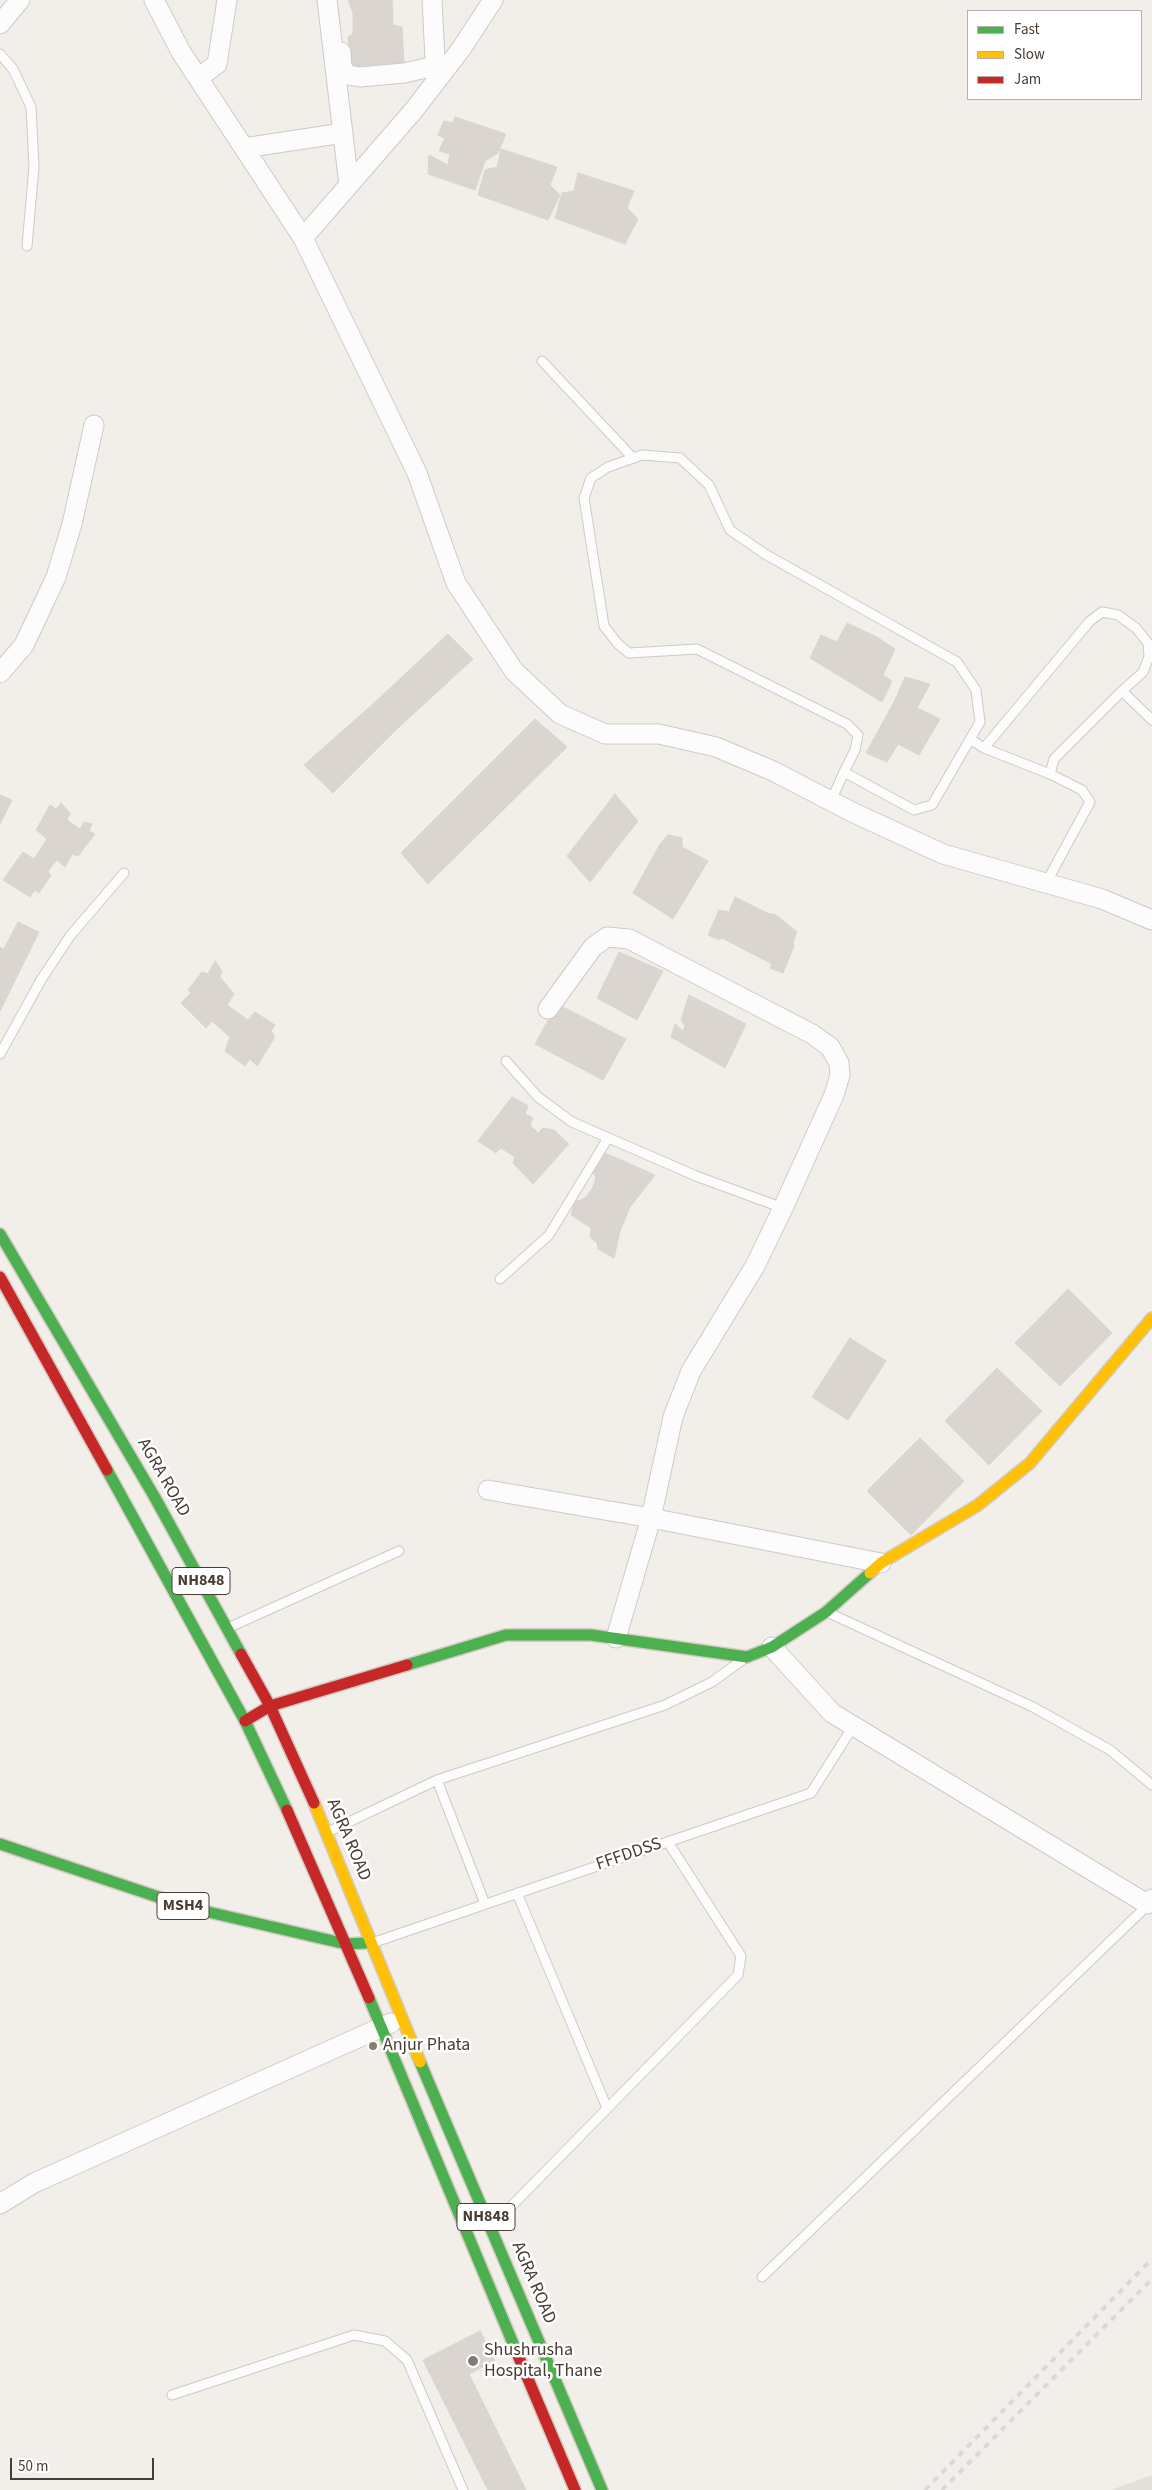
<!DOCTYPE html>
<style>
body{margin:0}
#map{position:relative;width:1152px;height:2490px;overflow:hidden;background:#f2eeea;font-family:"Source Sans 3",sans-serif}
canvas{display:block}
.legend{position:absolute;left:967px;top:10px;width:175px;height:90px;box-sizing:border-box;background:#fff;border:1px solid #b6b1ae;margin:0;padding:6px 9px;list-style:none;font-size:15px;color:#483d34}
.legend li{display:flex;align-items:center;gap:10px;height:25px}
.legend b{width:25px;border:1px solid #b6b1ae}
.scale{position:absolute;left:10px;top:2458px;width:144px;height:22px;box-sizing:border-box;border:2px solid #483d34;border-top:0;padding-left:6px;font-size:15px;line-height:18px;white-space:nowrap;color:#483d34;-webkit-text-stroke:4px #fff;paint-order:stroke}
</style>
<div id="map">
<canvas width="1152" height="2490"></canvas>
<ul class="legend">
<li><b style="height:6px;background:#4caf50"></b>Fast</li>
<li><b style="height:6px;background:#ffc107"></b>Slow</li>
<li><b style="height:6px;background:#c62828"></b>Jam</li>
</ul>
<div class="scale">50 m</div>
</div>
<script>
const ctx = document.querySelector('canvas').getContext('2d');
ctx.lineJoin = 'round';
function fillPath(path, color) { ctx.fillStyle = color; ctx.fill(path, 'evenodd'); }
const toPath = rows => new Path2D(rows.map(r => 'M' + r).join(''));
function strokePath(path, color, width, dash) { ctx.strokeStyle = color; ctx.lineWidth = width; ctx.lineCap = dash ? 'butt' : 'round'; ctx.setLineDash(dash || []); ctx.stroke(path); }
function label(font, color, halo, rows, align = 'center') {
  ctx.font = font + ' "Source Sans 3",sans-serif'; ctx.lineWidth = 5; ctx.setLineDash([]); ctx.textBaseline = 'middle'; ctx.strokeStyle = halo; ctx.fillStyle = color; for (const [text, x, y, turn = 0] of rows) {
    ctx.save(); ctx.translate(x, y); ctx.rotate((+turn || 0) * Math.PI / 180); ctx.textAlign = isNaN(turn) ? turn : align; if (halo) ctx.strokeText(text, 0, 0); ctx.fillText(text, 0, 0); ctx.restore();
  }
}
fillPath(toPath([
 [1152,2475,1152,2490,1111,2490]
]), '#e5dfdb');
const building = toPath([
 [348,0,392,0,393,25,402,27,404,62,351,67,348,37,353,34,353,13,348,0],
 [455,117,506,134,498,153,485,161,475,190,428,174,429,155,448,165,450,154,439,151,445,138,438,135,444,121,453,123,455,117],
 [501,149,557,167,550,185,560,195,548,220,478,195,485,170,497,167,501,149],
 [578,173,634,191,627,208,638,219,625,244,555,218,562,193,574,191,578,173],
 [847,623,877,637,895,649,883,675,892,681,882,702,810,658,821,635,837,642,847,623],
 [448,634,473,659,398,728,374,703,448,634],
 [905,677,930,684,917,708,940,719,919,755,898,744,887,762,866,753,894,702,905,677],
 [374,703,398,728,333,793,304,765,374,703],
 [535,719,567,747,428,884,401,853,535,719],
 [615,794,638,821,590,882,567,856,615,794],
 [0,795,12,800,0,824,0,795],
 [61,803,70,813,67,820,80,829,84,822,92,824,89,831,95,834,78,856,72,854,65,867,57,860,50,868,48,872,51,875,39,893,35,890,30,897,3,880,23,852,34,859,47,839,36,830,50,805,56,809,61,803],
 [668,835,682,838,682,847,708,861,673,919,633,893,660,844,668,835],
 [735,897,767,913,776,915,797,932,793,942,794,946,783,973,770,968,772,964,722,938,720,940,708,935,719,910,729,912,735,897],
 [18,922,39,932,0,1011,0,947,4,949,18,922],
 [619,952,663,971,637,1020,597,998,619,952],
 [215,961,222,971,220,977,234,994,227,1005,248,1020,255,1012,275,1025,271,1031,275,1037,257,1066,250,1059,245,1066,225,1051,230,1037,212,1021,206,1028,181,1003,191,993,188,990,202,972,208,974,215,961],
 [689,995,746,1024,725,1068,671,1037,675,1024,683,1031,685,1026,681,1020,689,995],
 [557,1004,626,1039,603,1080,535,1044,557,1004],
 [512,1097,528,1106,525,1114,533,1118,530,1125,538,1133,543,1128,554,1130,569,1144,533,1184,513,1163,515,1157,501,1148,496,1153,478,1141,512,1097],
 [605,1153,655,1175,630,1207,620,1231,614,1258,598,1249,597,1243,590,1237,591,1228,571,1215,575,1200,579,1201,586,1197,592,1189,596,1178,593,1172,605,1153],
 [1068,1289,1112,1333,1060,1386,1015,1343,1068,1289],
 [850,1338,886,1361,848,1420,812,1397,850,1338],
 [997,1368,1042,1411,989,1465,945,1421,997,1368],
 [920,1438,964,1481,911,1535,867,1491,920,1438],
 [480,2331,495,2361,469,2374,526,2490,488,2490,423,2360,480,2331]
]);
fillPath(building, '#dad5d0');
strokePath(building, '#dad4cf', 1);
const lane = toPath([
 [0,54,13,69,31,107,34,167,27,246],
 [542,361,633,458],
 [970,739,984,748,1090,621,1102,612,1118,615,1136,628,1148,643,1149,657,1143,672,1122,691],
 [984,748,1050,774],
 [831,801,844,772,855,750,858,735,847,724,697,649,629,653,618,644,604,626,584,498,591,478,608,467,642,455,680,458,709,485,730,530,765,554,957,662,976,690,980,722,932,805,914,810,844,772],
 [1046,883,1090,802,1082,790,1050,774,1054,759,1122,691,1152,720],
 [0,1054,41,980,70,936,124,873],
 [506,1061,538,1097,572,1122,696,1176,783,1208],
 [500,1279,549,1235,608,1138],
 [829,1613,1033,1707,1110,1750,1152,1785],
 [230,1627,399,1551],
 [437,1780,485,1904],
 [330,1831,437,1780,665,1705,712,1682,741,1661],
 [517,1893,607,2108],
 [375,1942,811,1793,854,1725],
 [494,2224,738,1975,741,1956,668,1842],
 [762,2277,1149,1904],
 [172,2395,354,2335,385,2341,407,2360,463,2490]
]);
const street = toPath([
 [154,0,181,52,303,238,417,473,456,583,514,671,560,714,605,734,659,734,716,747,773,771,852,812,943,854,1102,899,1152,920],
 [327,0,349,185],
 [432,0,436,78],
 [0,24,20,0],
 [341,52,342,68,348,75,360,77,404,73,435,66],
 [198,78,217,64,227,0],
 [244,148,343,133],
 [303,238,414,110,461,49,493,0],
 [0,673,24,645,56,577,72,524,94,425],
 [548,1009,593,947,607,937,629,939,812,1034,830,1047,839,1063,840,1075,834,1095,783,1208,755,1266,691,1371,673,1417,651,1518,616,1638],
 [488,1490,651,1518,881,1563],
 [772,1647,832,1713,1147,1904,1152,1899],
 [0,2204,34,2183,391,2023]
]);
const fast = toPath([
 [0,1234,154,1496,241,1654],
 [107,1470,245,1721,287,1810],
 [407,1665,506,1635,591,1635,747,1657,772,1647,826,1612,870,1573],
 [0,1844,191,1908,346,1944,366,1943],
 [369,1998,517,2353],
 [420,2062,602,2490]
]);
const slow = toPath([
 [870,1573,881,1563,978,1505,1030,1463,1152,1318],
 [314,1803,420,2062]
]);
const jam = toPath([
 [0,1277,107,1470],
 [241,1654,270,1706,314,1803],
 [245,1721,270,1706,407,1665],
 [287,1810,369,1998],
 [517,2353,575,2490]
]);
strokePath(lane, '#cecac5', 11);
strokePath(street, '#cecac5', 21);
strokePath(fast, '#d3cbc1', 14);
strokePath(slow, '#d3cbc1', 14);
strokePath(jam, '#d3cbc1', 14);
strokePath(lane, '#fdfcfc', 9);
strokePath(street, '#fdfcfc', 19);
strokePath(fast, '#4caf50', 11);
strokePath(slow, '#ffc107', 11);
strokePath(jam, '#c62828', 11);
strokePath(toPath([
 [925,2490,1152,2259],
 [942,2490,1152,2279]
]), '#d9d9d8', 4, [6, 6]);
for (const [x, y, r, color] of [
 [373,2046,5,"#847b74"],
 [473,2361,6,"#847b74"]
]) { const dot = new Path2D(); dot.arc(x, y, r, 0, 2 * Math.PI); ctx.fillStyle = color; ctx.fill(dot); strokePath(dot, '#fff', 2); }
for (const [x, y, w] of [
 [201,1581,58],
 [183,1906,52],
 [486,2217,58]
]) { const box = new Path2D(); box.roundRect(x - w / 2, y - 13.5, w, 27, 4); ctx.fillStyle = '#fff'; ctx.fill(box); strokePath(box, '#483d34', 1); }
label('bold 16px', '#483d34', null, [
 ["NH848",201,1581],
 ["MSH4",183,1906],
 ["NH848",486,2217]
]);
label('18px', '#483d34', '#fff', [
 ["AGRA ROAD",163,1478,60],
 ["AGRA ROAD",348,1840,67],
 ["FFFDDSS",629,1855,-19],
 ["AGRA ROAD",533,2283,67]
]);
label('18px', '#483d34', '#fff', [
 ["Anjur Phata",383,2046],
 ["Shushrusha",484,2351],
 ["Hospital, Thane",484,2372]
], 'left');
</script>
